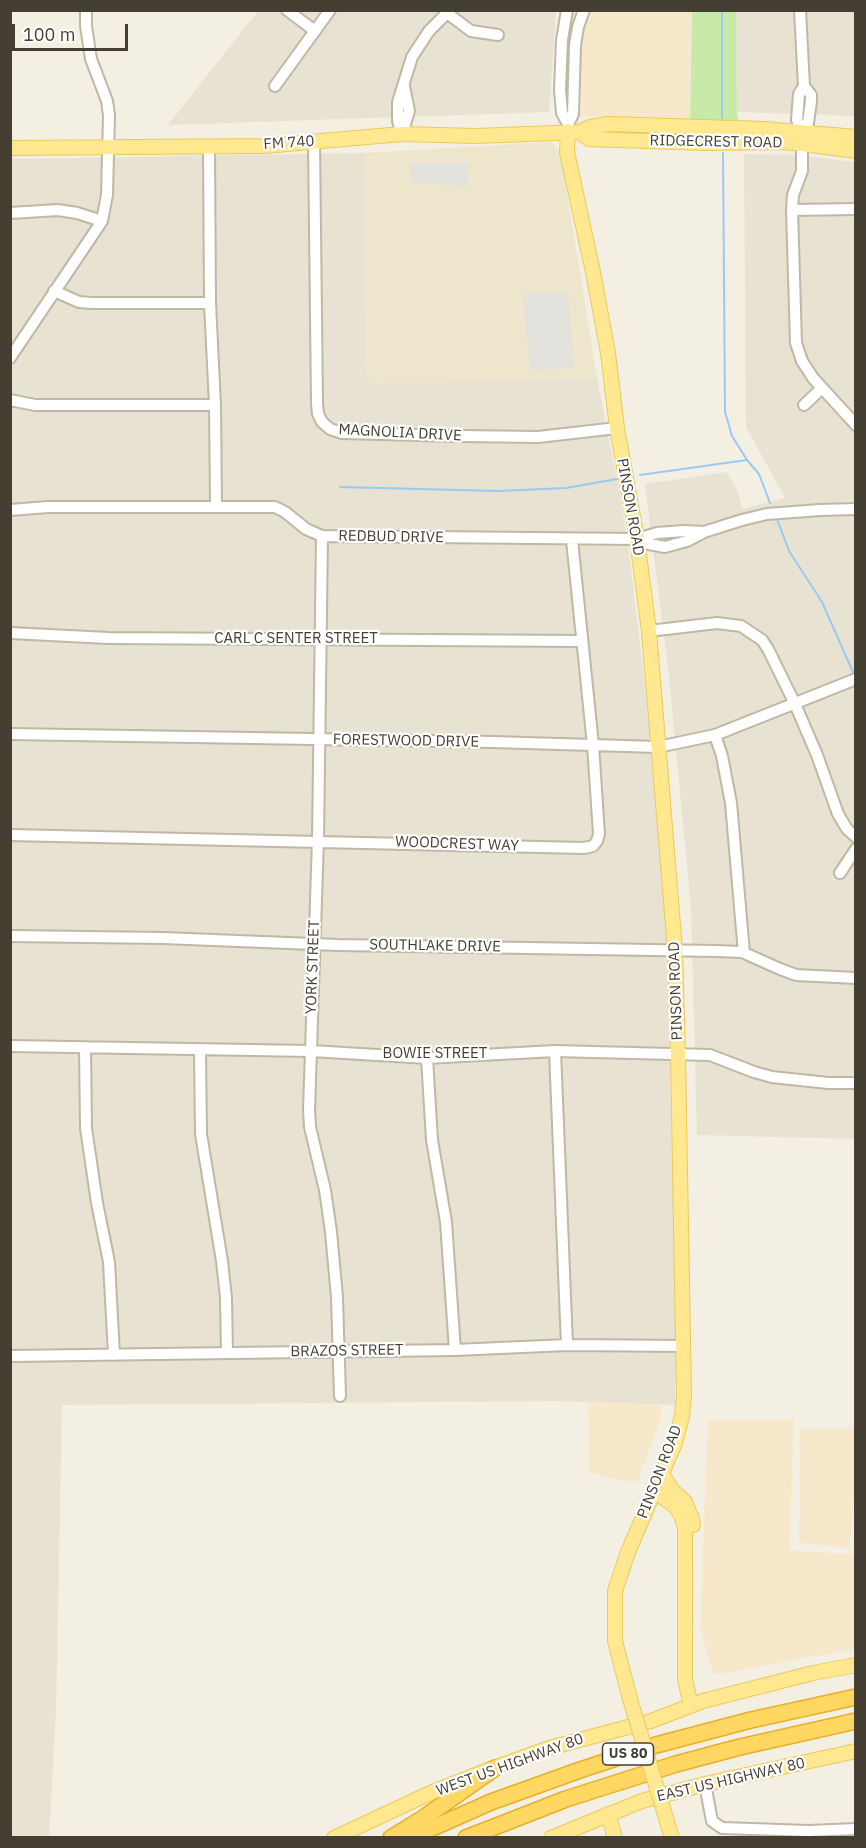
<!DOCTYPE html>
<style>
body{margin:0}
#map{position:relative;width:866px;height:1848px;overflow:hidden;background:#f3efe3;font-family:"IBM Plex Sans",sans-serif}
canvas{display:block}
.frame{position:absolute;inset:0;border:12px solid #453f33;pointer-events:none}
.scale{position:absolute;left:12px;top:24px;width:116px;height:27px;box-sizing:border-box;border:3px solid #453f33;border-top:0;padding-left:8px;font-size:18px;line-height:21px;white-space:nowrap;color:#453f33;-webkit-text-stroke:4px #fff;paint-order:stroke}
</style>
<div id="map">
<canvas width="866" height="1848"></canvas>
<div class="frame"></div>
<div class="scale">100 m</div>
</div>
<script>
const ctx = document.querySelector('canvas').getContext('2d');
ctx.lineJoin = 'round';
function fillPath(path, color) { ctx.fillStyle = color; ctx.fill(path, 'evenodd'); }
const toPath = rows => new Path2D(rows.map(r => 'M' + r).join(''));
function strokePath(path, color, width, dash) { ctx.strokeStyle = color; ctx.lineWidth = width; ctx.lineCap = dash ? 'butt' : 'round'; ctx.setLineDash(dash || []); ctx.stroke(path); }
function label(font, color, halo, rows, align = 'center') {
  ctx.font = font + ' "IBM Plex Sans",sans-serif'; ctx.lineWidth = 4.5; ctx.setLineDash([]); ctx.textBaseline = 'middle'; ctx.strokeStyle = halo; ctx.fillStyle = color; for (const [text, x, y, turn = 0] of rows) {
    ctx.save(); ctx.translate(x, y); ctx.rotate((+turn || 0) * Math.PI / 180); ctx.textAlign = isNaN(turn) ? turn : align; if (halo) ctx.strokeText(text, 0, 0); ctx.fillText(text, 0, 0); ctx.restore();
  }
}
fillPath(toPath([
 [258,11,556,11,549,112,168,125],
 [736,11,855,11,855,116,737,112],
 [364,153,367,383,597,378,621,501,630,560,646,694,666,927,671,1037,670,1082,676,1322,675,1405,556,1401,62,1405,56,1709,49,1838,10,1837,10,159],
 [744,154,795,155,855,162,855,1139,697,1135,691,908,669,676,645,484,727,472,738,493,742,509,785,498,746,427]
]), '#e7e2d1');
fillPath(toPath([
 [573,11,692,11,690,122,566,115,567,41],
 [588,1402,659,1405,662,1416,637,1483,589,1473],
 [708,1419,794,1419,789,1550,855,1555,855,1553,855,1649,713,1675,700,1626],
 [855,1428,855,1488,849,1548,799,1543,800,1429]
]), '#f7e8cc');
fillPath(toPath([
 [551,142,554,144,561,156,597,378,367,383,364,153]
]), '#ede6cc');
fillPath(toPath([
 [692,11,736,11,737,112,739,122,690,122]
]), '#c8eaa9');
fillPath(toPath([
 [410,163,470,163,467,186,411,183],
 [568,293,574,368,530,370,523,294]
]), '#e3e1dc');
strokePath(toPath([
 [722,10,722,118],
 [723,153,725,412,732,436,747,460,759,474,770,503],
 [640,475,747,460],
 [340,487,499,491,566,488,617,479],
 [777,519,789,551,822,602,853,672]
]), '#9ac9f4', 2);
const minor = toPath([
 [287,10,315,31],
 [567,10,562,40,560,90,562,113,568,124],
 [800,10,804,86,811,95,811,101,808,123,802,131],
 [447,13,471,31,498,35],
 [275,86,330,10],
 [804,86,799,94,797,120,802,131,802,171,793,195,792,210,796,343,802,361,813,378,856,425],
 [568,131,568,124,573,114,575,45,578,27,584,10],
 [402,134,398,121,398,102,412,57,429,31,450,10],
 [402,134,409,111,404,86],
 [314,141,317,403,318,414,322,422,330,429,342,433,460,436,538,437,617,428],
 [209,147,210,303,215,405,216,506],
 [792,210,856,209],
 [10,213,58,210,77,213,102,221],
 [54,291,79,302,92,303,210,303],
 [10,358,102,221,107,195,109,115,107,101,91,59,86,26,86,10],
 [10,400,35,405,215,405],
 [804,405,822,388],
 [10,510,48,507,275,507,285,512,306,529,322,536,637,539,657,533,684,531,704,532],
 [322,536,318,840,309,1110,310,1127,325,1190,331,1232,337,1297,340,1396],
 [637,539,649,544,665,547,687,541,704,532,742,520,767,514,820,510,856,509],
 [649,631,717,623,741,626,762,640,768,649,795,704,817,755,838,814,847,829,856,837],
 [10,633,108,638,581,641],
 [10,734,493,742,658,747,715,735,856,679],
 [715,735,722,756,731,803,744,953],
 [10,835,584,848,593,846,597,841,599,834,593,745,572,540],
 [840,873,856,849],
 [10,936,163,938,338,945,716,951,742,952,780,969,796,975,856,978],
 [10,1046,311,1051,427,1058,555,1051,710,1055,754,1072,772,1077,828,1083,856,1083],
 [85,1047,86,1128,97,1203,109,1262,114,1355],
 [200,1050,201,1134,222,1261,226,1298,227,1353],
 [555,1051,567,1345],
 [427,1058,432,1140,446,1222,455,1350],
 [10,1356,455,1350,567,1345,684,1346],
 [705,1784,712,1821,722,1828,809,1831,856,1829]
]);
const major = toPath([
 [568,131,567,152,593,272,608,353,617,428,637,539,649,631,675,950,678,1055,684,1396,682,1416,675,1443,628,1552,615,1591,615,1641,630,1699],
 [579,132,589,139,704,143,786,142,856,151],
 [10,148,264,146,402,134,476,136,579,132,590,127,609,124,765,129,856,137],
 [662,1474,673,1491,685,1502,692,1519,693,1525],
 [655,1492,675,1506,681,1515,685,1527,685,1679,691,1706],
 [608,1814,615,1838],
 [334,1838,428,1794,488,1770,549,1748,651,1721,703,1701,813,1673,856,1665],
 [551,1838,642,1801,705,1784,856,1751]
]);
const highway = toPath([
 [391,1838,422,1819,495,1768],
 [410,1838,491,1802,580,1770,656,1745,751,1720,856,1697],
 [466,1838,566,1799,676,1764,740,1747,856,1721]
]);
strokePath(minor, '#bfb8a5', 14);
strokePath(major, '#ebca59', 16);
strokePath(highway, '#e7b029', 18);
strokePath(minor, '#fff', 10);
strokePath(major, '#ffe890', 14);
strokePath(highway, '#ffd762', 15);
const majorBridge = toPath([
 [630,1699,672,1838]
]);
strokePath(majorBridge, '#ebca59', 16, []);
strokePath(majorBridge, '#ffe890', 14);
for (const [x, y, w] of [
 [628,1754,51]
]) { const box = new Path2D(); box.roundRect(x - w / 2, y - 11, w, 22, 4.5); ctx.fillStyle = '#fff'; ctx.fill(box); strokePath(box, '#453f33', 1.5); }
label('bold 14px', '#453f33', null, [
 ["US 80",628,1754]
]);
label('15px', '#453f33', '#fff', [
 ["RIDGECREST ROAD",716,142,1],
 ["FM 740",289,143,-4],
 ["MAGNOLIA DRIVE",400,433,3],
 ["PINSON ROAD",630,507,80],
 ["REDBUD DRIVE",391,537,1],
 ["CARL C SENTER STREET",296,639],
 ["FORESTWOOD DRIVE",406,741,1],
 ["WOODCREST WAY",457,844,2],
 ["SOUTHLAKE DRIVE",435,946,1],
 ["YORK STREET",313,967,-88],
 ["PINSON ROAD",676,991,-92],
 ["BOWIE STREET",435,1054],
 ["BRAZOS STREET",347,1351,-1],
 ["PINSON ROAD",660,1472,-69],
 ["WEST US HIGHWAY 80",510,1765,-20],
 ["EAST US HIGHWAY 80",731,1780,-13]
]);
</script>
